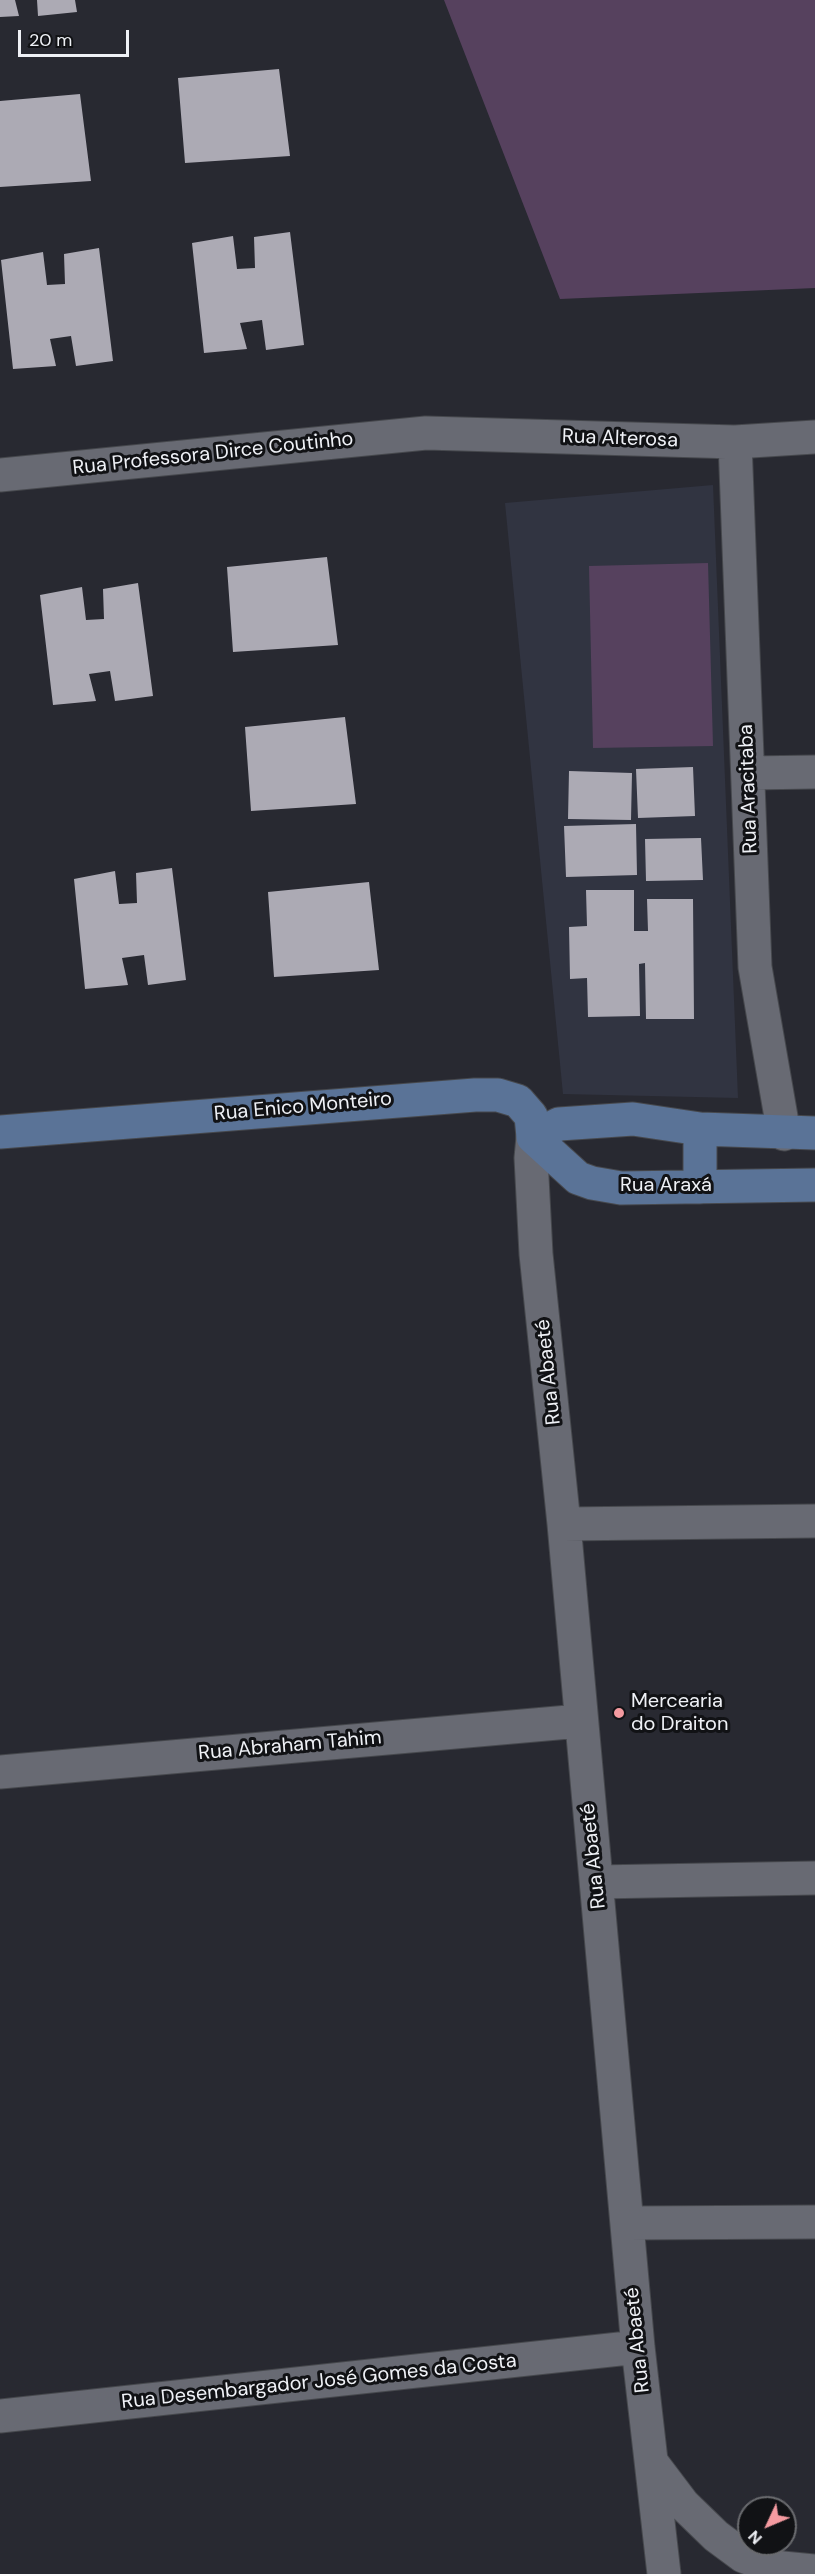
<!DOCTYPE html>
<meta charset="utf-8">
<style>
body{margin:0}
#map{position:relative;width:815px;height:2574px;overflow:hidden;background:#282931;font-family:"DM Sans",sans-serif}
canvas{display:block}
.north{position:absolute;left:737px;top:2496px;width:60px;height:60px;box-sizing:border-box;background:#111215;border:2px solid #6a6b6f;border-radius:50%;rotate:226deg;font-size:16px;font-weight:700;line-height:24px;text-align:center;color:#eff1f6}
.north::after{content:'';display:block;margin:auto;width:21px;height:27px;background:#f49aa0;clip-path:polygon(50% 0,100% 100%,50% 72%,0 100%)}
.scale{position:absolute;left:18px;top:30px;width:111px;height:27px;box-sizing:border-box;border:3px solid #eff1f6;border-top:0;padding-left:8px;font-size:18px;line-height:21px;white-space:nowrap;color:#eff1f6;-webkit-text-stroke:4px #111215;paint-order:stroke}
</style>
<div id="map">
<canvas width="815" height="2574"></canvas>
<div class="north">N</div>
<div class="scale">20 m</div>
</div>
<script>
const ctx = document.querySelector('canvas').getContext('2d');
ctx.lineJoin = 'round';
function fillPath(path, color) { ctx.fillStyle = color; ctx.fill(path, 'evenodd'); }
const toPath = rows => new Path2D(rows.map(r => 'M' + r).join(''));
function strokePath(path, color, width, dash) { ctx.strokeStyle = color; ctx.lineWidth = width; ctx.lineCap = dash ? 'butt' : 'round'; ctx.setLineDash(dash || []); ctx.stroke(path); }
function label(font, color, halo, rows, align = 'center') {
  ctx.font = font + ' "DM Sans",sans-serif'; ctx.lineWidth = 6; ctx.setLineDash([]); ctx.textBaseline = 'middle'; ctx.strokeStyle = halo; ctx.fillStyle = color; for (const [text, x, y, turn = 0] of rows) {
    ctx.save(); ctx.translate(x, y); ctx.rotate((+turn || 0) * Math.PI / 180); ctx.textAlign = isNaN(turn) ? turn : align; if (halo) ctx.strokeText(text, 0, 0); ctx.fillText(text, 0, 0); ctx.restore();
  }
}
fillPath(toPath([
 [713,485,738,1098,563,1094,505,503]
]), '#313441');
fillPath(toPath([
 [444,0,815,0,815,288,560,299],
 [708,563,713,746,593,748,589,566]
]), '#56415e');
fillPath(toPath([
 [0,0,15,0,19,16,0,17],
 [37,0,75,0,77,12,38,16],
 [279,69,290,156,185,163,178,78],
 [80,94,91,181,0,187,0,101],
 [290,232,304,345,266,350,262,320,240,323,247,349,204,353,192,243,233,236,237,269,255,268,254,237],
 [99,248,113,361,76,366,71,336,50,339,56,366,13,369,1,260,43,252,47,285,65,284,64,254],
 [327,557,338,645,233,652,227,567],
 [138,583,153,696,115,701,110,671,89,674,96,701,53,705,40,595,82,587,86,620,104,619,103,589],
 [345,717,356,804,251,811,245,727],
 [693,767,695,816,638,818,636,769],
 [569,771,632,773,631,820,568,819],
 [636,824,637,875,566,877,564,826],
 [701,838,703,880,646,881,645,839],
 [172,868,186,980,148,985,144,955,122,958,128,985,85,989,74,879,115,871,119,904,137,903,136,873],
 [369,882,379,970,274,977,268,892],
 [586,890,634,890,634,931,648,931,647,899,693,899,694,1019,646,1019,645,963,639,964,640,1016,588,1017,587,978,570,979,569,927,587,926]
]), '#acaab4');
const minor = toPath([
 [735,442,755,967,784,1134],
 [0,475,426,433,735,442,815,437],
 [749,773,815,772],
 [533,1137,531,1158,536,1254,564,1524,638,2347,664,2574],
 [564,1524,815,1521],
 [0,1772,580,1721],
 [597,1882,815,1878],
 [627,2223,815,2222],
 [0,2416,638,2347],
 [652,2463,683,2504,716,2536,743,2556,772,2567,815,2571]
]);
const secondary = toPath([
 [0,1132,475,1095,498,1095,518,1101,531,1116,533,1137],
 [533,1137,578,1178,592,1183,621,1188,815,1185],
 [533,1137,559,1124,633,1119,700,1129,815,1133],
 [700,1187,700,1129]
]);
strokePath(minor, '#46484d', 35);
strokePath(secondary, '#46484d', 35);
strokePath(minor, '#686a73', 33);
strokePath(secondary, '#5a7397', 33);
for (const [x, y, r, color] of [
 [619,1713,6,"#f49aa0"]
]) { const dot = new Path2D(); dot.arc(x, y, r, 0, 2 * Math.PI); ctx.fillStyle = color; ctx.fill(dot); strokePath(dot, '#111215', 2); }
label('20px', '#eff1f6', '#111215', [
 ["Rua Alterosa",620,439,2],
 ["Rua Professora Dirce Coutinho",213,454,-6],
 ["Rua Aracitaba",749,789,-92],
 ["Rua Enico Monteiro",303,1107,-5],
 ["Rua Araxá",666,1186],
 ["Rua Abaeté",549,1372,-96],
 ["Rua Abraham Tahim",290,1746,-5],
 ["Rua Abaeté",594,1856,-96],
 ["Rua Abaeté",638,2340,-96],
 ["Rua Desembargador José Gomes da Costa",319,2382,-6]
]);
label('20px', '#eff1f6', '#111215', [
 ["Mercearia",631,1702],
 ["do Draiton",631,1725]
], 'left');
</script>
